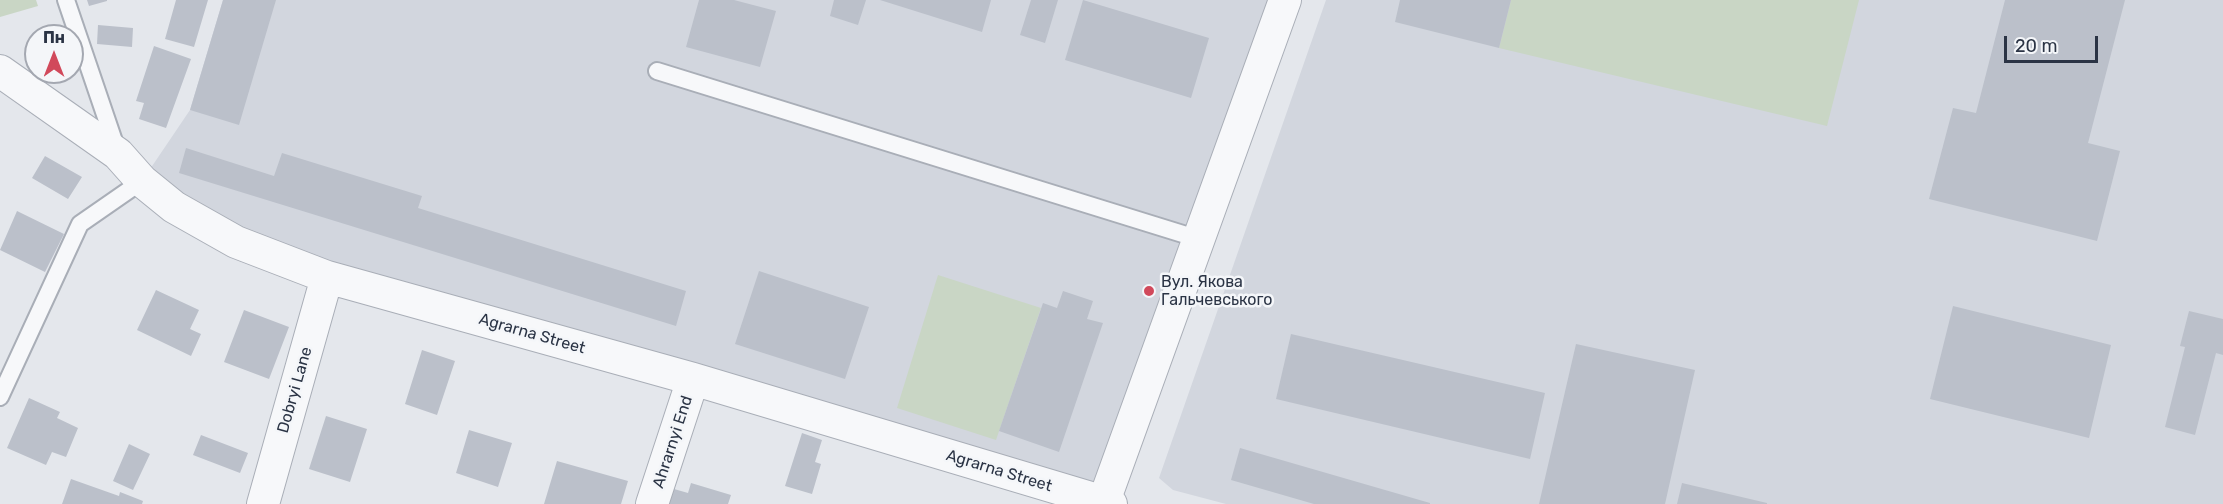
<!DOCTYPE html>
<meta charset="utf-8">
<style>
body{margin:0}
#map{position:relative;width:2223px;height:504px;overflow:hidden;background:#e4e7ec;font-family:Rubik,sans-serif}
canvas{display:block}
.north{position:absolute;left:24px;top:24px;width:60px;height:60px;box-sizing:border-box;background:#f4f6f9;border:2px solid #a4a8b1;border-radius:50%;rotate:0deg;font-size:16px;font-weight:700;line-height:24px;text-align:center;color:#2b3445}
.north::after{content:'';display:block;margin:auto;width:21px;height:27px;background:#d1495b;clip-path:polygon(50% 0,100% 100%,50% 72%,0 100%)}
.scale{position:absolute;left:2004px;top:36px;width:94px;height:27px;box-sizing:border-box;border:3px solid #2b3445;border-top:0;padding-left:8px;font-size:18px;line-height:21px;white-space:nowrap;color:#2b3445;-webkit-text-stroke:4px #f4f6f9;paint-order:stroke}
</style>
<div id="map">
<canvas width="2223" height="504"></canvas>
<div class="north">Пн</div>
<div class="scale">20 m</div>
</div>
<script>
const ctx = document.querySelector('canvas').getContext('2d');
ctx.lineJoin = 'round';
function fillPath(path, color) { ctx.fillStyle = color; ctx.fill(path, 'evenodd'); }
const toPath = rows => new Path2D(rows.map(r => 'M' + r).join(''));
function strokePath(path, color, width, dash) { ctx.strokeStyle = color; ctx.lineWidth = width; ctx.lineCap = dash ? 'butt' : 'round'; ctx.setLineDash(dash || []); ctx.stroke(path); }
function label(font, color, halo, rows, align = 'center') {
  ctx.font = font + ' Rubik,sans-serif'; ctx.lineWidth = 5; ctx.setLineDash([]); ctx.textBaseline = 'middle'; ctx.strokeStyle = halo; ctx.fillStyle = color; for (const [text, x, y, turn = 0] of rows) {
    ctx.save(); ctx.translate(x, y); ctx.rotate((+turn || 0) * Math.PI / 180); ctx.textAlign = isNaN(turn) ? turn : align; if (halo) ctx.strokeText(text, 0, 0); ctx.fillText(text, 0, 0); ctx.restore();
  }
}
fillPath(toPath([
 [223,0,1285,0,1103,502,327,277,142,181,190,110],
 [1326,0,2223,0,2223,504,1226,504,1173,490,1159,478]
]), '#d2d6de');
fillPath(toPath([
 [0,0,36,0,38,6,0,17],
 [1511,0,1859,0,1827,126,1499,48],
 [938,275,1041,308,996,440,897,408]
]), '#c9d6c5');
fillPath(toPath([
 [87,0,107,0,107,1,89,6],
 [176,0,208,0,194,47,165,39],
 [223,0,276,0,239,125,190,110],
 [699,0,734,0,776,11,760,67,686,47],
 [834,0,866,0,858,25,830,16],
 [880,0,991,0,982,32],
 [1031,0,1058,0,1045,43,1020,35],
 [1083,0,1209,38,1191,98,1065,60],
 [1400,0,1511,0,1499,48,1395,22],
 [2005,0,2125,0,2088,143,2120,151,2097,241,1929,199,1953,108,1976,113],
 [98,25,133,28,132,47,97,44],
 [154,46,191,59,166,128,139,119,144,103,136,101],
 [186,148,274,176,282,153,422,196,418,208,686,291,676,326,179,173],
 [45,156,82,177,68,199,32,178],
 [17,211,64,234,45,272,0,250],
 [759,271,869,307,845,379,735,344],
 [156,290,199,310,190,329,201,334,191,356,137,330],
 [1063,291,1093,301,1087,319,1103,323,1059,452,999,431,1043,303,1057,308],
 [1953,306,2111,345,2089,438,1930,399],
 [244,310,289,327,269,379,224,362],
 [2189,311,2223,319,2223,355,2216,353,2195,435,2165,427,2185,347,2180,346],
 [1291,334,1545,393,1530,459,1276,399],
 [1576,344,1695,370,1665,504,1539,504],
 [422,350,455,361,437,415,405,404],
 [29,398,60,412,57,418,78,428,66,457,52,452,46,465,7,448],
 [326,416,367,429,350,482,309,469],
 [469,430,512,443,498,487,456,473],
 [802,433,822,440,815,462,821,464,812,494,785,486],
 [201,435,248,453,240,473,193,455],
 [129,444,150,454,133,490,113,481],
 [1240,448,1430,503,1430,504,1314,504,1231,480],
 [557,461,628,481,621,504,544,504],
 [71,479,119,496,120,492,143,501,142,504,62,504],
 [691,483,731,495,728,504,669,504,674,489,688,493],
 [1682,483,1767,503,1767,504,1677,504]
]), '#bbc0ca');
const service = toPath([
 [66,0,117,150],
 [657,71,1199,239],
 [0,397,80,224,142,181]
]);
const minor = toPath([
 [0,71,118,154,142,181,174,207,236,242,327,277,693,379,1111,504],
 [263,504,327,277],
 [652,504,693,379],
 [1103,504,1285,0]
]);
strokePath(service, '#a9aeb7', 20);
strokePath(minor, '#a9aeb7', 34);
strokePath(service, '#f7f8fa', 16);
strokePath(minor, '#f7f8fa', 32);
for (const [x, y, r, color] of [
 [1149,291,6,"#d1495b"]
]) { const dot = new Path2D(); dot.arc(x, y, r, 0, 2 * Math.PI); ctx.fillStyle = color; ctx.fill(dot); strokePath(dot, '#f4f6f9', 2); }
label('16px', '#2b3445', '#f4f6f9', [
 ["Вул. Якова",1161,282],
 ["Гальчевського",1161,300]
], 'left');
label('16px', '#2b3445', '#f4f6f9', [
 ["Agrarna Street",532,334,16],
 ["Dobryi Lane",295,390,-74],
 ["Ahrarnyi End",673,442,-72],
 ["Agrarna Street",999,471,17]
]);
</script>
